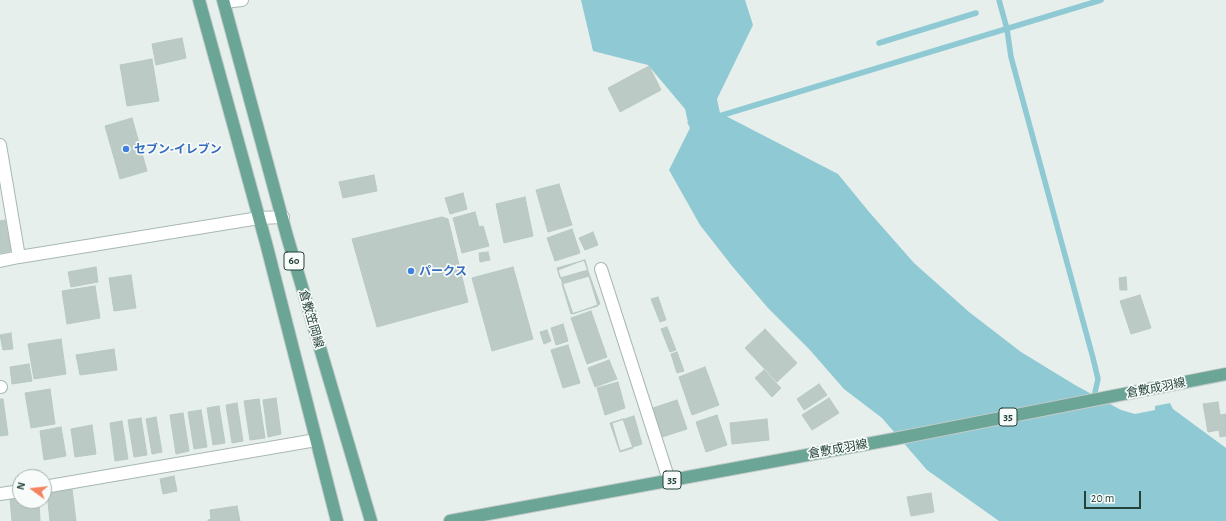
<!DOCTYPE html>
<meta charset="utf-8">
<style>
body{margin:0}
#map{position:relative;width:1226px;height:521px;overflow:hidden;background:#e6efeb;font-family:"Alegreya Sans",sans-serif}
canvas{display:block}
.north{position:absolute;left:12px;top:469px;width:40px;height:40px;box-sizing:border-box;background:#f7fbf9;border:1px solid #a3b1ad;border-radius:50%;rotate:285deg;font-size:11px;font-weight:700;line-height:16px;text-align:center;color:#24423a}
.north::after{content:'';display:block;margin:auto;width:14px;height:18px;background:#f4845f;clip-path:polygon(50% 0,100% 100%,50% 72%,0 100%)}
.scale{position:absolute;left:1084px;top:491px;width:57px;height:18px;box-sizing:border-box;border:2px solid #24423a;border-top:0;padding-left:5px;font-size:12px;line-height:14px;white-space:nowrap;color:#24423a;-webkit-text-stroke:3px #f7fbf9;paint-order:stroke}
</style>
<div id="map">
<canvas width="1226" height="521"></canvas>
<div class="north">N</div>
<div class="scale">20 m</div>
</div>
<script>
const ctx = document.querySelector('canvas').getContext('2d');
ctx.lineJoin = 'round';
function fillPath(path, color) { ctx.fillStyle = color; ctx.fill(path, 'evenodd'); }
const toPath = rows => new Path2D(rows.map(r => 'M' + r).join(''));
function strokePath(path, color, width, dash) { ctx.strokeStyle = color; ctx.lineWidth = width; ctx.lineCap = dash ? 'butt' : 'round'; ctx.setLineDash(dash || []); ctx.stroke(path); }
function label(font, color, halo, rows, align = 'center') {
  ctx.font = font + ' "Alegreya Sans","Noto Sans JP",sans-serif'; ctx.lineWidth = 3.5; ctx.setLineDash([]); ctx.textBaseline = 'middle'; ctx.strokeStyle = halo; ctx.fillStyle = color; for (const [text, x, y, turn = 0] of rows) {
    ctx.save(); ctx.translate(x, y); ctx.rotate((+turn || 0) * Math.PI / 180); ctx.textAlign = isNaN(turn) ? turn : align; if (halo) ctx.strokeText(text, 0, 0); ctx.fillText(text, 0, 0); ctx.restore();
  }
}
fillPath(toPath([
 [581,0,745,0,753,25,717,99,720,113,838,174,870,213,914,263,969,312,1021,352,1075,385,1121,410,1135,414,1155,410,1155,406,1170,403,1173,409,1226,448,1226,521,999,521,927,470,882,418,844,389,809,349,768,308,732,266,700,225,669,170,690,128,687,122,688,122,685,109,648,65,593,51]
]), '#8ec9d4');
strokePath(toPath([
 [999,0,1007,29,1011,57,1093,358,1098,379,1093,401],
 [879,43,976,13],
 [716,117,1101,0]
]), '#8ec9d4', 5.5);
const building = toPath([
 [182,38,186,58,156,65,152,44,182,38],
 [152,59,159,101,127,106,120,65,152,59],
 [649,66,661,90,620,112,608,88,649,66],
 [132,118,147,171,120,179,105,126,132,118],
 [374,175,377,191,343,198,339,182,374,175],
 [559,184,572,225,548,232,536,190,559,184],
 [463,193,467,209,450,214,445,198,463,193],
 [525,197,533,236,504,243,496,204,525,197],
 [475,212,479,227,483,226,489,246,462,253,453,218,475,212],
 [442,217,448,219,468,302,377,327,352,239,442,217],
 [5,220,11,251,0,253,0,221,5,220],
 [572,229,580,253,555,261,547,238,572,229],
 [593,232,598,245,585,250,579,238,593,232],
 [488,252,490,260,480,262,479,253,488,252],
 [584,260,600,304,573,314,558,270,584,260],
 [585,260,588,270,560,278,557,268,585,260],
 [96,267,98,282,71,287,68,272,96,267],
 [513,267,533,339,492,351,472,278,513,267],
 [131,275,136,308,114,311,109,278,131,275],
 [589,276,598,306,571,314,562,284,589,276],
 [1126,277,1127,290,1120,290,1119,278,1126,277],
 [95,286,100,318,67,324,62,291,95,286],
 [1140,295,1151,328,1131,334,1120,301,1140,295],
 [658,297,666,320,660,322,651,299,658,297],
 [591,311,607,357,587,364,571,318,591,311],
 [563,324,568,341,556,345,551,328,563,324],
 [667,327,676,350,670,352,661,329,667,327],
 [765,329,797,363,777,382,745,348,765,329],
 [547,330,551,341,544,344,540,332,547,330],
 [11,333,13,349,3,350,0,335,11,333],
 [61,339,66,374,34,379,28,344,61,339],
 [568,345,580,383,563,388,551,350,568,345],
 [114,349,117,370,80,375,76,355,114,349],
 [677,352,684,371,677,373,671,354,677,352],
 [609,360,617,379,595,387,588,368,609,360],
 [29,364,32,381,12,384,10,367,29,364],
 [705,367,719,405,692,415,679,377,705,367],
 [764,370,781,388,772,397,755,378,764,370],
 [618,382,625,408,605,415,597,388,618,382],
 [819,384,827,395,804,410,797,399,819,384],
 [50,389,55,424,31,428,25,393,50,389],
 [276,398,281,434,268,437,263,400,276,398],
 [829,398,839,413,812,430,802,415,829,398],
 [0,399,3,399,8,435,0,436,0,399],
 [259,399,265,438,250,440,244,401,259,399],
 [677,400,687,429,662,437,653,408,677,400],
 [1218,402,1220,415,1226,414,1226,436,1220,437,1219,430,1208,432,1203,404,1218,402],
 [237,403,243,441,232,443,226,405,237,403],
 [219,406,225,443,213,445,207,408,219,406],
 [201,410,207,447,194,449,188,412,201,410],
 [183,413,189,451,176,454,170,415,183,413],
 [717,415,727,445,706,452,696,422,717,415],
 [634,416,642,444,620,451,612,423,634,416],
 [156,417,162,452,152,454,146,419,156,417],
 [141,418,147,455,134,457,128,420,141,418],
 [623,419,633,448,620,452,610,423,623,419],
 [767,419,769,440,732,444,730,423,767,419],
 [122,421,128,459,115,461,110,423,122,421],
 [92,425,96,454,75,457,71,429,92,425],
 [61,427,66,456,44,460,40,431,61,427],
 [174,476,177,491,163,494,160,479,174,476],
 [72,489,76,521,50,521,47,493,72,489],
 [931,493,934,512,911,516,907,497,931,493],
 [20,498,20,501,39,501,40,521,12,521,10,499,20,498],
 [237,506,240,521,208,521,208,520,211,519,210,510,237,506]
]);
fillPath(building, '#bbcac4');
strokePath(building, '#b8c9c2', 1);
const minor = toPath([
 [224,2,242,0],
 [0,145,19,257],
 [0,261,19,257,259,218,283,217],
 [601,269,669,480],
 [0,387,1,387],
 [44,487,316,440],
 [0,494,20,491]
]);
const major = toPath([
 [199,0,266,243,337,521],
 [223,0,287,236,371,521],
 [450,521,894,439,1226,374]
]);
strokePath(minor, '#a8b8b2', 14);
strokePath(major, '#c2cac8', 14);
strokePath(minor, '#fff', 12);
strokePath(major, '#6aa596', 12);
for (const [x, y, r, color] of [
 [126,149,4,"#3f7fe0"],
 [411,271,4,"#3f7fe0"]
]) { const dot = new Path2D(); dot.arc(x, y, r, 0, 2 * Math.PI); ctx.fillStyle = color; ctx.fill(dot); strokePath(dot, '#f7fbf9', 1.5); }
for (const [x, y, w] of [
 [294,261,20],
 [1008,417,18],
 [672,480,18]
]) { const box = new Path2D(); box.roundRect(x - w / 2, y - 9, w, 18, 3); ctx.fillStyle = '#f7fbf9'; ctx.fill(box); strokePath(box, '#24423a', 1); }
label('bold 11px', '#24423a', null, [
 ["60",294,261],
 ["35",1008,417],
 ["35",672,480]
]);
label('bold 12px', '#366cbe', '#f7fbf9', [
 ["セブン-イレブン",134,149],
 ["パークス",419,271]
], 'left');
label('12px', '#24423a', '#f7fbf9', [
 ["倉敷笠岡線",311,319,74],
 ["倉敷成羽線",1156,388,-11],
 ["倉敷成羽線",838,449,-10]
]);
</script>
